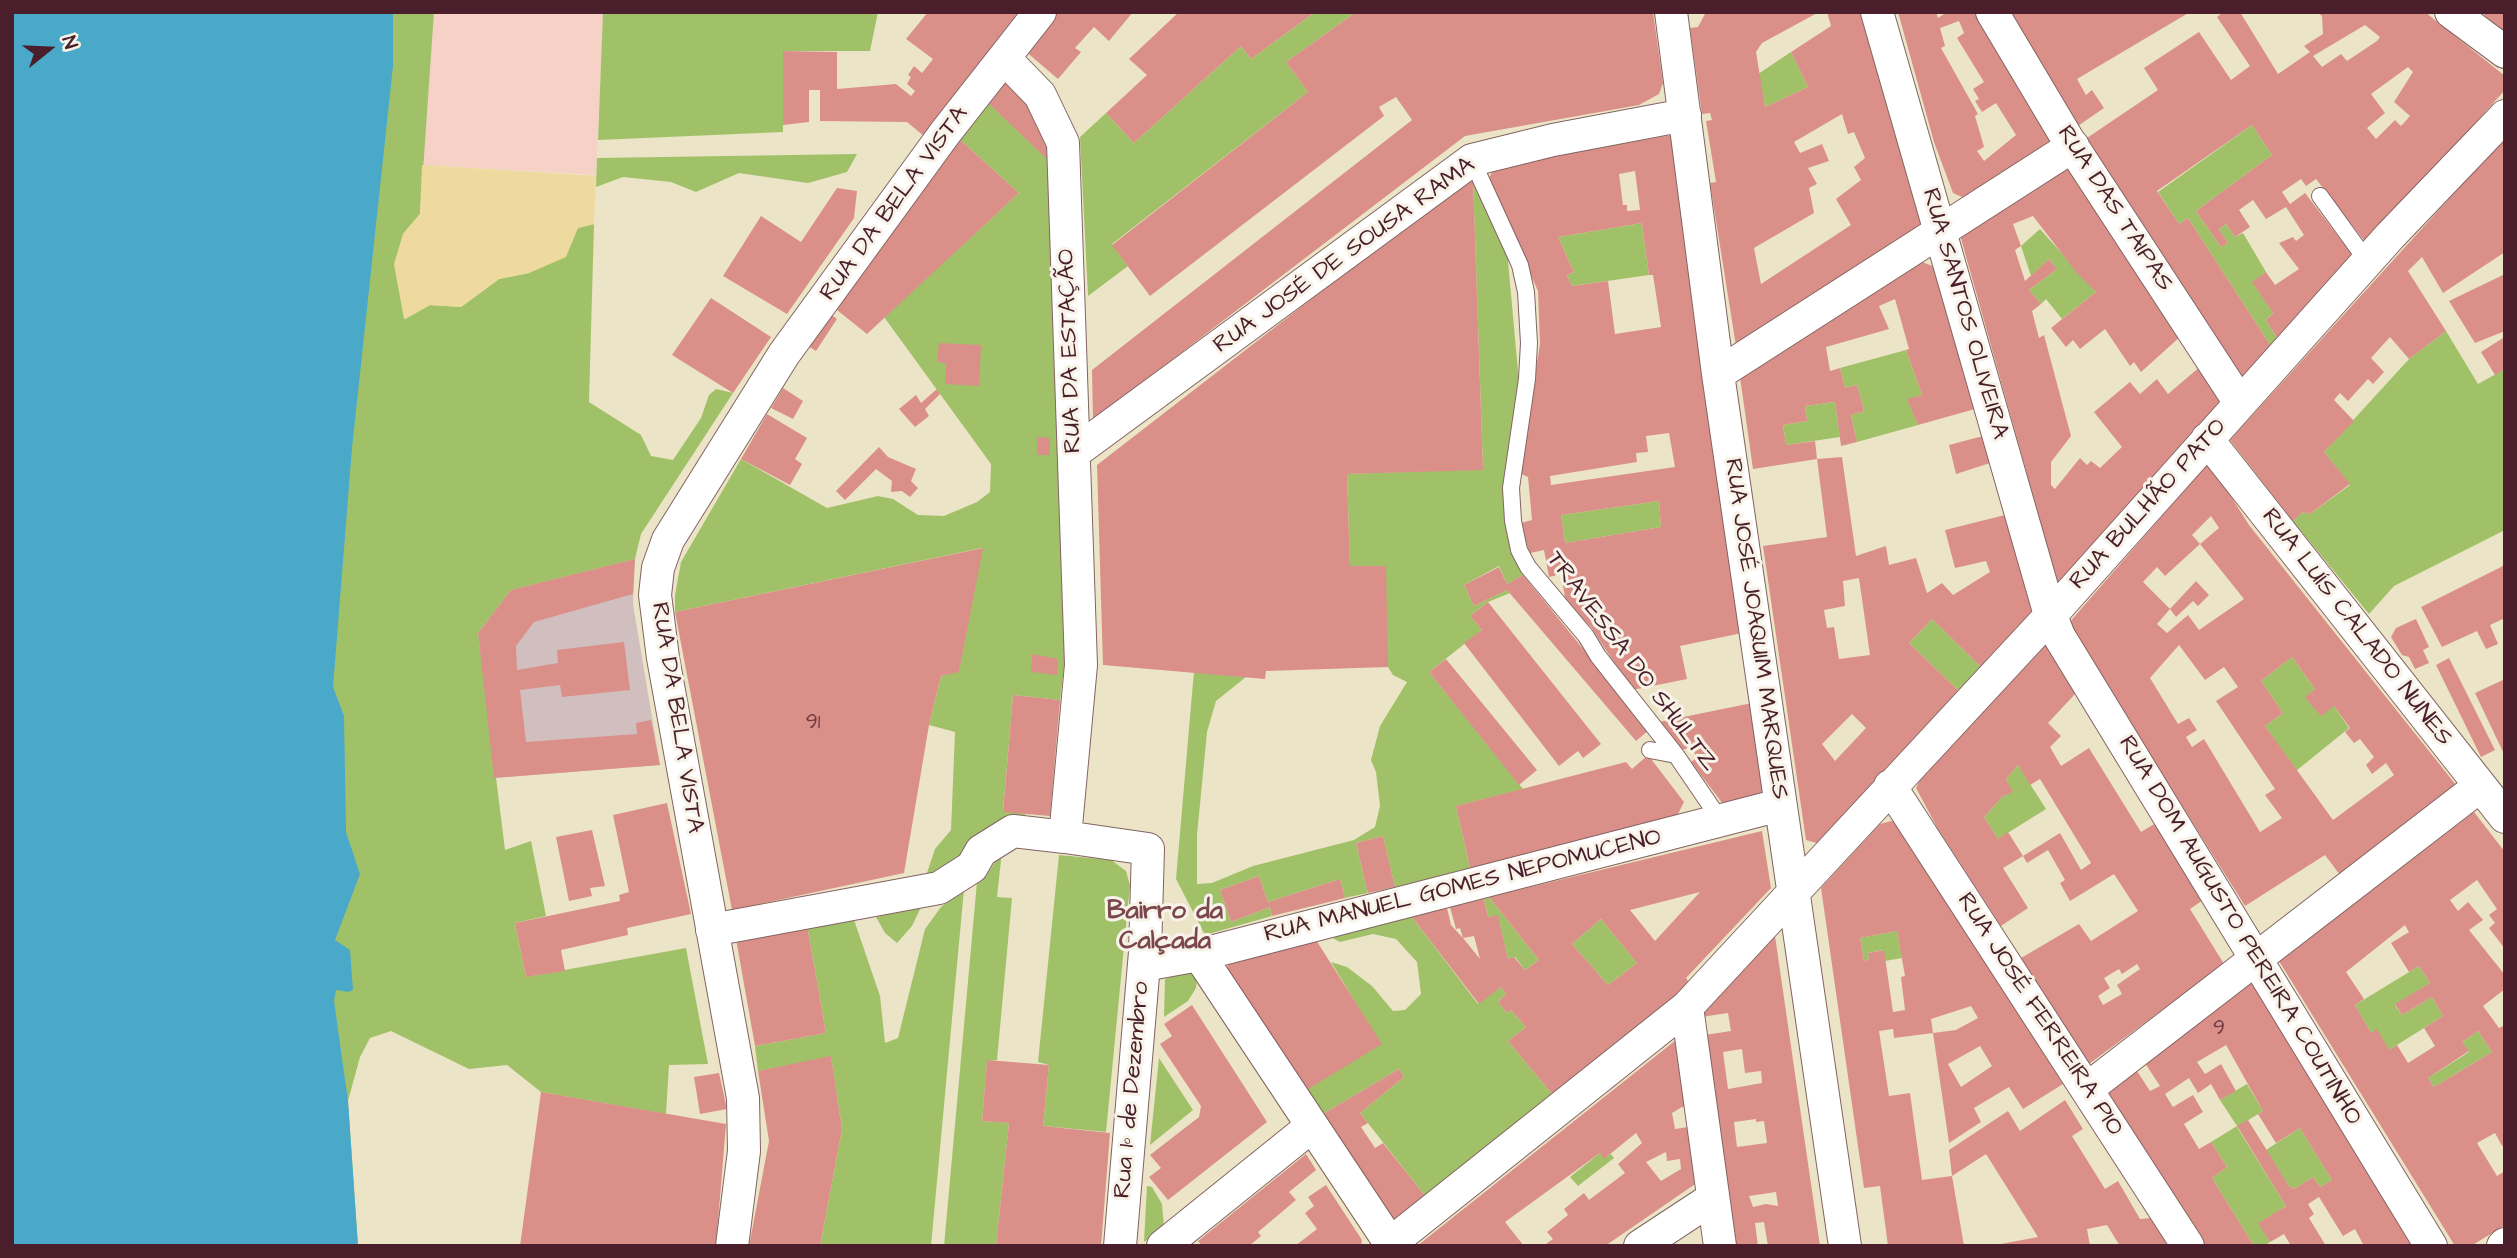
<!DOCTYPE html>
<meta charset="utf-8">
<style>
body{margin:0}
#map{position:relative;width:2517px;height:1258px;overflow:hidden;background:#ece4c7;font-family:"Architects Daughter",sans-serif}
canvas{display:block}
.frame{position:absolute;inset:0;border:14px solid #4a1f2b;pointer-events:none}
.north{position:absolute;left:14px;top:14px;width:70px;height:70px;-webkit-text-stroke:5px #f7f3e8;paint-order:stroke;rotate:72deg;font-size:19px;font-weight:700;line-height:28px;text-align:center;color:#4a1f2b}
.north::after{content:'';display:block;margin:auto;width:24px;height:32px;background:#4a1f2b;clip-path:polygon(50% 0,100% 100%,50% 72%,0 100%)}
</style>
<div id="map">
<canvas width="2517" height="1258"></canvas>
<div class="frame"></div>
<div class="north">N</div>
</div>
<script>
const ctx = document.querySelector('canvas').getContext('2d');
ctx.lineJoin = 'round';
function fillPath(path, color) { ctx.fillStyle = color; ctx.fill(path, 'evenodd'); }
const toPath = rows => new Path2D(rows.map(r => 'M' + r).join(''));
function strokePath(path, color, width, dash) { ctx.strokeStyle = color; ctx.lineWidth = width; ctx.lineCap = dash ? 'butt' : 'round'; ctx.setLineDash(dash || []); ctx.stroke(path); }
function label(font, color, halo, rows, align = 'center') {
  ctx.font = font + ' "Architects Daughter",sans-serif'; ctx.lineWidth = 6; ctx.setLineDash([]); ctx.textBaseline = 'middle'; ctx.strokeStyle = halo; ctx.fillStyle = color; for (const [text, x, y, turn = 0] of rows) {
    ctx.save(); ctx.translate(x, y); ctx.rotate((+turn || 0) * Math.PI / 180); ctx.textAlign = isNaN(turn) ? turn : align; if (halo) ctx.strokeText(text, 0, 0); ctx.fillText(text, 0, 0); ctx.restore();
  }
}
fillPath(toPath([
 [434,12,603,12,596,175,422,165]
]), '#f6d1c5');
fillPath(toPath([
 [635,559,633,604,660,765,494,778,478,633,511,590]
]), '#d1bfbf');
fillPath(toPath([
 [12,12,434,12,420,214,403,234,405,319,430,305,461,307,499,279,529,273,578,228,594,224,589,402,641,435,651,456,673,460,701,418,709,395,716,389,733,393,641,534,635,559,511,590,478,633,505,850,531,841,546,916,515,923,526,977,686,948,708,1064,669,1065,666,1114,541,1092,507,1065,469,1069,391,1031,370,1038,360,1057,348,1101,358,1246,12,788],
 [603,12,878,12,870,51,783,51,783,132,598,140],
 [1315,12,1350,12,1352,15,1286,62,1308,92,1112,244,1128,266,1088,296,1080,137,1106,113,1134,143,1241,46,1251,59],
 [1791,52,1808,87,1765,107,1758,74],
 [984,99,1054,157,1065,660,1060,700,1013,695,1003,811,1026,814,924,882,935,849,951,830,955,732,929,725,941,676,959,671,982,548,675,612,675,595,681,562,741,459,827,508,878,496,893,499,918,515,944,516,977,502,990,492,991,464,884,317,1019,193,958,138],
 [2252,125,2272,155,2196,211,2221,247,2228,243,2219,229,2226,224,2235,237,2243,233,2266,272,2253,282,2273,313,2266,320,2279,341,2272,348,2188,218,2179,224,2158,192],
 [857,154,847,172,808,183,739,173,696,192,671,182,623,177,596,187,597,158],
 [1473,179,1507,250,1520,393,1513,552,1523,575,1507,584,1499,566,1464,585,1474,606,1507,590,1510,593,1488,602,1470,616,1482,630,1429,672,1523,789,1456,806,1470,868,1395,887,1383,836,1356,843,1368,893,1345,898,1340,879,1268,902,1259,876,1220,890,1231,922,1270,907,1272,916,1205,935,1176,879,1194,671,1246,677,1216,701,1207,732,1197,835,1197,884,1212,883,1253,866,1354,840,1375,827,1380,806,1376,772,1371,760,1380,726,1407,682,1393,675,1388,667,1350,566,1347,474,1483,469],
 [1642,223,1649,275,1572,286,1567,275,1574,272,1558,237],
 [2040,229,2096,292,2062,319,2046,299,2041,304,2029,290,2057,269,2049,259,2031,276,2021,246],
 [2446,331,2478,384,2505,369,2505,530,2394,586,2369,614,2293,521,2303,512,2310,514,2350,485,2324,452,2409,359],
 [1906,350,1922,395,1908,400,1918,425,1857,442,1851,415,1864,411,1857,385,1845,388,1840,368],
 [1835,402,1840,437,1786,445,1783,425,1807,421,1805,406],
 [1659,501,1661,527,1565,543,1561,515],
 [1932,619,1982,668,1959,691,1909,643],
 [2292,657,2315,689,2306,697,2334,706,2349,728,2296,771,2265,726,2283,713,2261,681],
 [2018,765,2046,809,1998,839,1984,817,2002,797,2012,792,2006,779],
 [1002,851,997,897,1012,898,997,1060,987,1061,982,1121,1009,1123,996,1246,944,1246,977,882,988,873],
 [1059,855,1111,860,1126,871,1130,885,1106,1132,1043,1126,1049,1065,1038,1062],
 [964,889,931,1246,820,1246,842,1129,831,1057,758,1071,755,1046,826,1033,807,925,852,914,880,996,885,1043,898,1038,925,929,941,907],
 [1489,897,1539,960,1525,970,1515,957,1508,959,1498,916,1488,917,1484,899],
 [923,903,912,926,897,943,885,933,876,917],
 [1412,917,1478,1004,1501,987,1506,994,1498,1002,1507,1013,1511,1010,1526,1027,1508,1041,1553,1095,1426,1197,1360,1113,1404,1077,1399,1069,1321,1115,1305,1091,1363,1015,1331,962,1347,967,1372,986,1393,1011,1405,1010,1421,994,1417,962,1396,939,1373,934,1340,942,1331,937],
 [1601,919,1637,963,1608,985,1572,944],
 [1897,931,1902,958,1885,961,1883,950,1868,953,1869,959,1864,961,1860,938],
 [2419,966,2430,983,2395,1005,2402,1015,2432,997,2443,1016,2389,1050,2371,1033,2355,1005],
 [1185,972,1191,973,1197,981,1196,988,1188,1001,1164,1017,1165,979],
 [2478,1031,2492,1052,2434,1087,2428,1078,2469,1052,2462,1042],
 [1159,1058,1193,1110,1150,1145],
 [2247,1084,2263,1111,2237,1127,2286,1206,2259,1223,2270,1242,2264,1246,2254,1246,2212,1178,2227,1167,2211,1142,2237,1126,2220,1100],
 [2300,1128,2332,1180,2320,1187,2313,1177,2294,1189,2289,1186,2266,1150],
 [1600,1153,1604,1158,1611,1154,1614,1158,1578,1186,1570,1177],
 [1147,1186,1152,1187,1162,1204,1164,1227,1144,1242]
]), '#a1c169');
fillPath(toPath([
 [422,165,596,176,594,224,578,228,566,257,529,273,499,279,461,307,430,305,404,319,394,264,403,234,420,214]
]), '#eeda9e');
fillPath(toPath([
 [12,12,393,12,393,66,352,448,333,687,344,716,346,832,360,874,335,940,350,950,353,990,348,992,336,990,334,1001,348,1101,358,1246,12,1246]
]), '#4aa8c9');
fillPath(toPath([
 [928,12,1020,12,925,137,907,122,820,121,820,90,809,90,809,122,783,125,783,51,837,52,837,89,896,84,911,96,915,91,907,84,911,77,908,75,914,66,922,73,933,59,906,39],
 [1055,12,1133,12,1109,41,1094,27,1075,48,1081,52,1058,79,1024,50],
 [1179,12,1315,12,1251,59,1241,46,1134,143,1106,113,1147,75,1129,59],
 [1350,12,1653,12,1663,83,1659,94,1639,105,1465,136,1093,420,1092,370,1412,120,1396,97,1379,107,1384,116,1150,296,1112,245,1308,92,1286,62,1352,15],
 [1706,12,1819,12,1762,43,1756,52,1765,107,1808,87,1791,52,1831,26,1827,12,1867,12,1925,226,1736,346,1710,183,1716,182,1706,121,1712,120,1710,113,1702,114,1690,28,1698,27],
 [1842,114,1848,134,1854,132,1865,158,1854,167,1861,180,1836,199,1851,225,1761,284,1754,248,1814,213,1809,188,1817,184,1808,168,1829,161,1822,144,1800,153,1794,142],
 [1898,12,1936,12,1938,18,1947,12,1979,12,2056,139,1970,195,1962,197,1953,193,1934,142],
 [1959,21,1964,33,1957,38,1984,82,1973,89,1979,99,1975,101,1982,112,1996,103,2016,135,1984,161,1977,151,1984,147,1975,116,1978,114,1941,48,1945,46,1940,28],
 [2001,12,2190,12,2077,79,2086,95,2092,90,2104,108,2075,128],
 [2223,12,2240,12,2278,74,2310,52,2304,46,2323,34,2322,16,2317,12,2425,12,2505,76,2505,90,2366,243,2316,179,2306,186,2301,179,2282,192,2290,204,2305,193,2354,257,2279,341,2266,320,2273,313,2252,282,2266,272,2275,285,2299,269,2279,243,2293,237,2296,241,2304,235,2286,207,2266,219,2253,200,2239,210,2250,227,2235,237,2226,224,2219,229,2228,243,2221,247,2196,211,2272,155,2252,125,2157,191,2179,224,2188,218,2272,348,2240,382,2084,140,2158,90,2144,68,2199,32,2231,80,2250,66,2217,17],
 [2365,25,2380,37,2377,41,2347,61,2341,54,2322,67,2313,56],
 [2408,67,2413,72,2394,102,2410,116,2401,126,2395,120,2376,139,2367,128,2385,113,2371,94],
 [2486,12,2505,12,2505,34,2483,14],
 [1001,77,1040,112,1054,157,1047,159,984,99],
 [1672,135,1742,633,1680,646,1687,679,1632,690,1591,627,1566,603,1561,574,1549,577,1544,550,1530,553,1527,545,1521,523,1532,520,1528,477,1519,473,1540,344,1538,291,1488,180,1495,166],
 [1635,171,1640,210,1627,211,1627,205,1623,205,1619,174],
 [1642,223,1649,275,1653,275,1661,327,1615,334,1608,281,1572,286,1567,275,1574,272,1558,237],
 [1669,433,1675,467,1551,485,1550,476,1637,462,1636,453,1648,452,1646,436],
 [1659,501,1661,527,1565,543,1561,515],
 [2505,137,2505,252,2443,293,2422,257,2408,271,2446,331,2409,359,2390,337,2371,358,2384,372,2373,384,2368,379,2348,401,2340,393,2334,400,2354,421,2324,452,2350,484,2310,514,2303,512,2293,521,2230,440],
 [958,138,1019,193,867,334,832,306],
 [2070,162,2181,336,2141,372,2134,362,2130,366,2105,329,2080,349,2073,340,2066,347,2051,328,2096,292,2076,272,2033,216,2013,224,2021,246,2015,250,2025,281,2049,259,2057,269,2029,290,2041,304,2032,311,2039,338,2044,335,2071,436,2051,462,2051,485,2055,489,2080,458,2087,465,2091,461,2100,468,2122,447,2094,412,2130,382,2140,394,2157,379,2168,394,2202,365,2227,398,2061,581,2057,581,1960,235],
 [1469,177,1473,179,1483,470,1347,474,1350,566,1386,566,1388,667,1266,671,1265,679,1103,665,1097,465],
 [837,188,857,191,854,218,787,314,723,276,761,216,801,242],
 [1922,262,1935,267,1975,409,1918,425,1907,399,1922,395,1906,350,1909,349,1895,299,1879,306,1889,329,1826,347,1830,371,1840,368,1845,388,1857,385,1864,411,1851,415,1857,442,1841,446,1835,402,1805,406,1807,421,1783,425,1786,445,1815,441,1817,459,1753,469,1740,377],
 [2505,274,2505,331,2475,343,2449,301],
 [711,298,771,337,733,393,672,355],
 [828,312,837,319,816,351,808,346],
 [2503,338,2505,369,2495,375,2481,352],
 [939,343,981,345,979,386,945,384,946,363,937,362],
 [783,388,803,401,793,419,771,408],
 [937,389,940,394,925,409,929,416,915,427,899,409,916,395,921,403],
 [767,414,807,438,795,459,802,464,790,485,741,459],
 [1983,436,1990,463,1956,474,1949,445],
 [1037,437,1050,438,1050,455,1037,455],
 [879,447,888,457,916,469,911,481,918,488,910,497,902,491,891,492,892,481,876,469,845,500,836,491],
 [1842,457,1856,556,1886,546,1889,565,1916,558,1927,593,1942,583,1953,595,1990,572,1986,561,1955,568,1945,530,2005,515,2033,608,2032,614,1982,668,1932,619,1909,643,1959,691,1820,844,1806,840,1763,546,1827,537,1817,459],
 [1859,578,1870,655,1839,659,1834,627,1827,628,1824,610,1845,606,1843,581],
 [1852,714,1866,728,1835,761,1822,744],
 [2209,462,2249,525,2456,785,2340,875,2325,855,2245,906,2068,624],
 [2211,516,2219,528,2200,544,2192,535],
 [2200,544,2244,599,2199,630,2188,615,2167,633,2157,624,2170,609,2143,582,2157,567,2165,576],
 [2179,645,2205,680,2224,667,2238,687,2216,701,2275,789,2265,795,2282,818,2260,832,2204,739,2192,747,2186,737,2197,730,2189,718,2178,724,2150,678],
 [2292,657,2315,689,2305,697,2321,716,2334,706,2350,728,2345,732,2354,743,2360,739,2374,757,2366,765,2372,774,2386,763,2394,775,2333,820,2265,726,2283,713,2261,681],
 [983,548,959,672,941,676,929,725,904,873,732,910,675,612],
 [635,559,633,594,534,622,516,646,517,670,558,663,557,650,624,642,630,690,562,697,560,685,520,690,526,742,637,734,636,723,651,720,660,765,494,778,478,633,511,590],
 [2505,565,2505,618,2490,625,2498,644,2486,649,2477,631,2442,647,2421,607],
 [1499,567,1507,584,1523,575,1649,730,1636,741,1507,590,1474,606,1464,585],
 [2196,581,2209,595,2198,606,2193,601,2176,617,2170,609],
 [1488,602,1601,744,1583,758,1578,751,1559,766,1464,643,1482,630,1470,616],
 [2416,619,2429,647,2423,650,2429,663,2415,669,2409,657,2402,655,2391,637,2396,628],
 [2045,643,2075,694,2048,723,2061,736,2050,747,2061,766,2089,748,2141,832,2156,823,2203,900,2190,909,2224,964,2089,1064,2021,958,2079,924,2091,941,2138,911,2114,874,2070,901,2060,883,2065,880,2048,850,2027,863,2023,856,2060,833,2081,870,2091,863,2040,779,2030,785,2018,765,2006,779,2013,792,2002,797,1984,817,1998,839,2008,832,2023,856,2003,868,2028,908,2001,926,1938,829,1916,788,1921,778],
 [2137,964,2140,969,2117,985,2122,994,2103,1005,2098,996,2110,988,2104,978,2119,969,2122,974],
 [1032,654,1058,659,1057,675,1031,672],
 [2449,658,2495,750,2481,757,2436,665],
 [1446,659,1537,770,1519,785,1429,672],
 [2505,679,2505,756,2475,693],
 [1013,695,1060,700,1050,816,1003,812],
 [1752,703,1765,794,1723,804,1691,762,1696,758,1693,747,1681,750,1659,722],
 [1648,755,1684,802,1677,816,1470,868,1456,806,1626,762,1632,769],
 [667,803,691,914,627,928,628,935,561,950,565,971,526,977,515,923,620,901,619,895,629,892,613,815],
 [2474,812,2505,852,2505,949,2489,928,2495,923,2489,915,2497,909,2477,880,2450,900,2458,911,2468,902,2483,920,2469,930,2505,975,2505,989,2483,1006,2499,1028,2505,1025,2505,1145,2502,1146,2495,1133,2477,1143,2497,1176,2505,1171,2505,1225,2471,1246,2455,1246,2279,961],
 [2405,925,2409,932,2391,943,2409,972,2419,966,2430,983,2395,1004,2402,1015,2432,997,2443,1016,2424,1028,2435,1046,2408,1063,2397,1045,2389,1050,2377,1029,2371,1033,2355,1005,2364,999,2346,972],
 [2478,1031,2492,1052,2434,1087,2428,1078,2469,1051,2462,1042],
 [1891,821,1896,822,2063,1084,2023,1109,2009,1087,1974,1108,1981,1122,1949,1143,1933,1033,1894,1038,1893,1029,1879,1031,1889,1096,1910,1093,1922,1180,1952,1176,1964,1246,1888,1246,1880,1186,1864,1188,1821,888,1880,824],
 [1897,931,1905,976,1901,977,1905,1010,1893,1012,1884,950,1868,953,1869,959,1864,961,1860,938],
 [1971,1006,1978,1018,1956,1030,1933,1033,1931,1019],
 [1980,1046,1992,1066,1961,1087,1948,1064],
 [592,830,605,886,590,888,592,896,569,901,556,837],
 [1762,831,1771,888,1686,978,1690,984,1553,1095,1508,1041,1526,1027,1511,1010,1507,1013,1498,1002,1506,994,1501,987,1479,1004,1412,917,1447,908,1451,925,1463,938,1460,928,1456,929,1450,907,1484,899,1488,917,1498,915,1508,959,1514,957,1525,970,1539,960,1489,897],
 [1700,892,1655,941,1630,910],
 [1601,919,1637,963,1608,985,1572,944],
 [1474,936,1480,959,1463,938],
 [1383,836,1395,887,1368,893,1356,843],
 [1259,876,1268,902,1340,879,1345,898,1272,916,1270,907,1231,922,1220,890],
 [807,925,826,1033,755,1046,736,939],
 [1775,936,1820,1246,1768,1246,1764,1222,1755,1223,1758,1246,1728,1246,1698,1036,1731,1031,1728,1013,1695,1018],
 [1742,1049,1745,1073,1761,1071,1762,1083,1728,1089,1723,1052],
 [1756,1119,1756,1122,1764,1121,1767,1143,1737,1147,1734,1122],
 [1776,1192,1778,1206,1766,1204,1753,1207,1749,1196],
 [1316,940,1382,1044,1305,1091,1227,969,1229,962],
 [2251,982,2255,984,2417,1246,2364,1246,2355,1229,2343,1236,2319,1197,2308,1204,2314,1214,2309,1218,2326,1246,2291,1246,2284,1234,2270,1242,2258,1223,2286,1206,2237,1126,2248,1120,2289,1186,2294,1189,2313,1177,2320,1187,2332,1180,2300,1128,2276,1143,2258,1114,2263,1111,2226,1045,2197,1062,2205,1074,2221,1064,2236,1091,2220,1100,2211,1084,2198,1093,2189,1078,2165,1094,2173,1107,2193,1095,2203,1112,2184,1124,2199,1149,2211,1142,2227,1167,2212,1178,2254,1246,2204,1246,2107,1094,2137,1071,2150,1091,2160,1086,2145,1063],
 [1192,1005,1267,1122,1168,1200,1149,1177,1161,1168,1150,1155,1199,1117,1201,1106,1160,1044,1172,1036,1164,1024],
 [1681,1036,1692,1107,1682,1107,1672,1113,1675,1129,1695,1126,1704,1178,1605,1246,1543,1246,1553,1239,1547,1232,1568,1215,1564,1209,1584,1193,1589,1200,1625,1173,1618,1164,1642,1143,1636,1133,1604,1159,1600,1153,1505,1222,1524,1246,1417,1246],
 [1666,1152,1667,1161,1680,1159,1681,1169,1661,1181,1646,1162],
 [831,1056,842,1129,820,1246,749,1246,769,1141,758,1071],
 [987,1060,1049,1065,1043,1126,1110,1133,1101,1246,996,1246,1009,1123,982,1121],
 [1399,1069,1404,1077,1360,1113,1368,1123,1361,1127,1375,1148,1383,1143,1426,1197,1391,1224,1321,1115],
 [719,1073,727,1109,700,1114,694,1077],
 [541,1092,726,1124,716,1246,520,1246],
 [2065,1100,2083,1129,2072,1136,2105,1189,2118,1181,2140,1219,2150,1218,2168,1246,2120,1246,2107,1225,2087,1229,2090,1246,1990,1246,2038,1237,1986,1154,1952,1176,1949,1150,2008,1111,2020,1131],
 [1306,1154,1316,1170,1289,1192,1296,1200,1258,1232,1261,1236,1249,1246,1202,1246,1198,1241],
 [1326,1185,1362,1240,1361,1246,1295,1246,1317,1229,1305,1213,1314,1206,1308,1197]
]), '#da9089');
const lane = toPath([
 [1472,160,1520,265,1526,292,1529,343,1527,379,1511,488,1513,521,1519,550,1528,567,1586,636,1598,656,1676,755,1721,821],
 [2320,196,2367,261],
 [1650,750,1676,755]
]);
const street = toPath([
 [1671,12,1718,374,1845,1246],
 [1877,12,2048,608,2059,636,2431,1246],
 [1992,12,2067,138,2240,403],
 [2451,12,2505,52],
 [1004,58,1040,95,1063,143,1081,665,1065,837,1148,849,1145,952,1120,1246],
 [1718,374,2073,146],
 [2207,439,2505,817],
 [1075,452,1472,160,1553,140,1685,115],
 [1890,786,2188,1246],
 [712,930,939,888,972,867,981,851,1013,831,1065,837],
 [1199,955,1392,1246],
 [1144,965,1199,955,1780,805],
 [1687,1007,1720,1246],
 [2087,1089,2480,786],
 [732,1246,744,1151,743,1098,663,658,655,595,658,568,668,540,784,354,945,133,1040,12],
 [1163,1246,1312,1126],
 [1387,1246,1687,1007,2050,616,2390,236,2505,116],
 [1640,1246,1713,1198],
 [2503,1246,2505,1244]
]);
strokePath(lane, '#836462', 18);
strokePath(street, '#836462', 34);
strokePath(lane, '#fff', 16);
strokePath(street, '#fff', 32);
label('21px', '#6e3b42', null, [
 ["91",813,724],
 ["9",2219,1030]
]);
label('24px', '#4a1f2b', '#f7f3e8', [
 ["RUA DA BELA VISTA",895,204,-54],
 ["RUA DAS TAIPAS",2114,209,57],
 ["RUA JOSÉ DE SOUSA RAMA",1345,256,-36],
 ["RUA SANTOS OLIVEIRA",1964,314,74],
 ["RUA DA ESTAÇÃO",1071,351,-92],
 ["RUA BULHÃO PATO",2149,505,-48],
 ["RUA LUÍS CALADO NUNES",2356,628,52],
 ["RUA JOSÉ JOAQUIM MARQUES",1755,629,82],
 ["TRAVESSA DO SHULTZ",1631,662,53],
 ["RUA DA BELA VISTA",676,718,81],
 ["RUA MANUEL GOMES NEPOMUCENO",1463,887,-14],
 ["RUA DOM AUGUSTO PEREIRA COUTINHO",2239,931,59],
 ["RUA JOSÉ FERREIRA PIO",2039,1015,57],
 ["Rua 1º de Dezembro",1133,1090,-85]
]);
label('bold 26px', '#7c474c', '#f7f3e8', [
 ["Bairro da",1165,913],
 ["Calçada",1165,943]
]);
</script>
